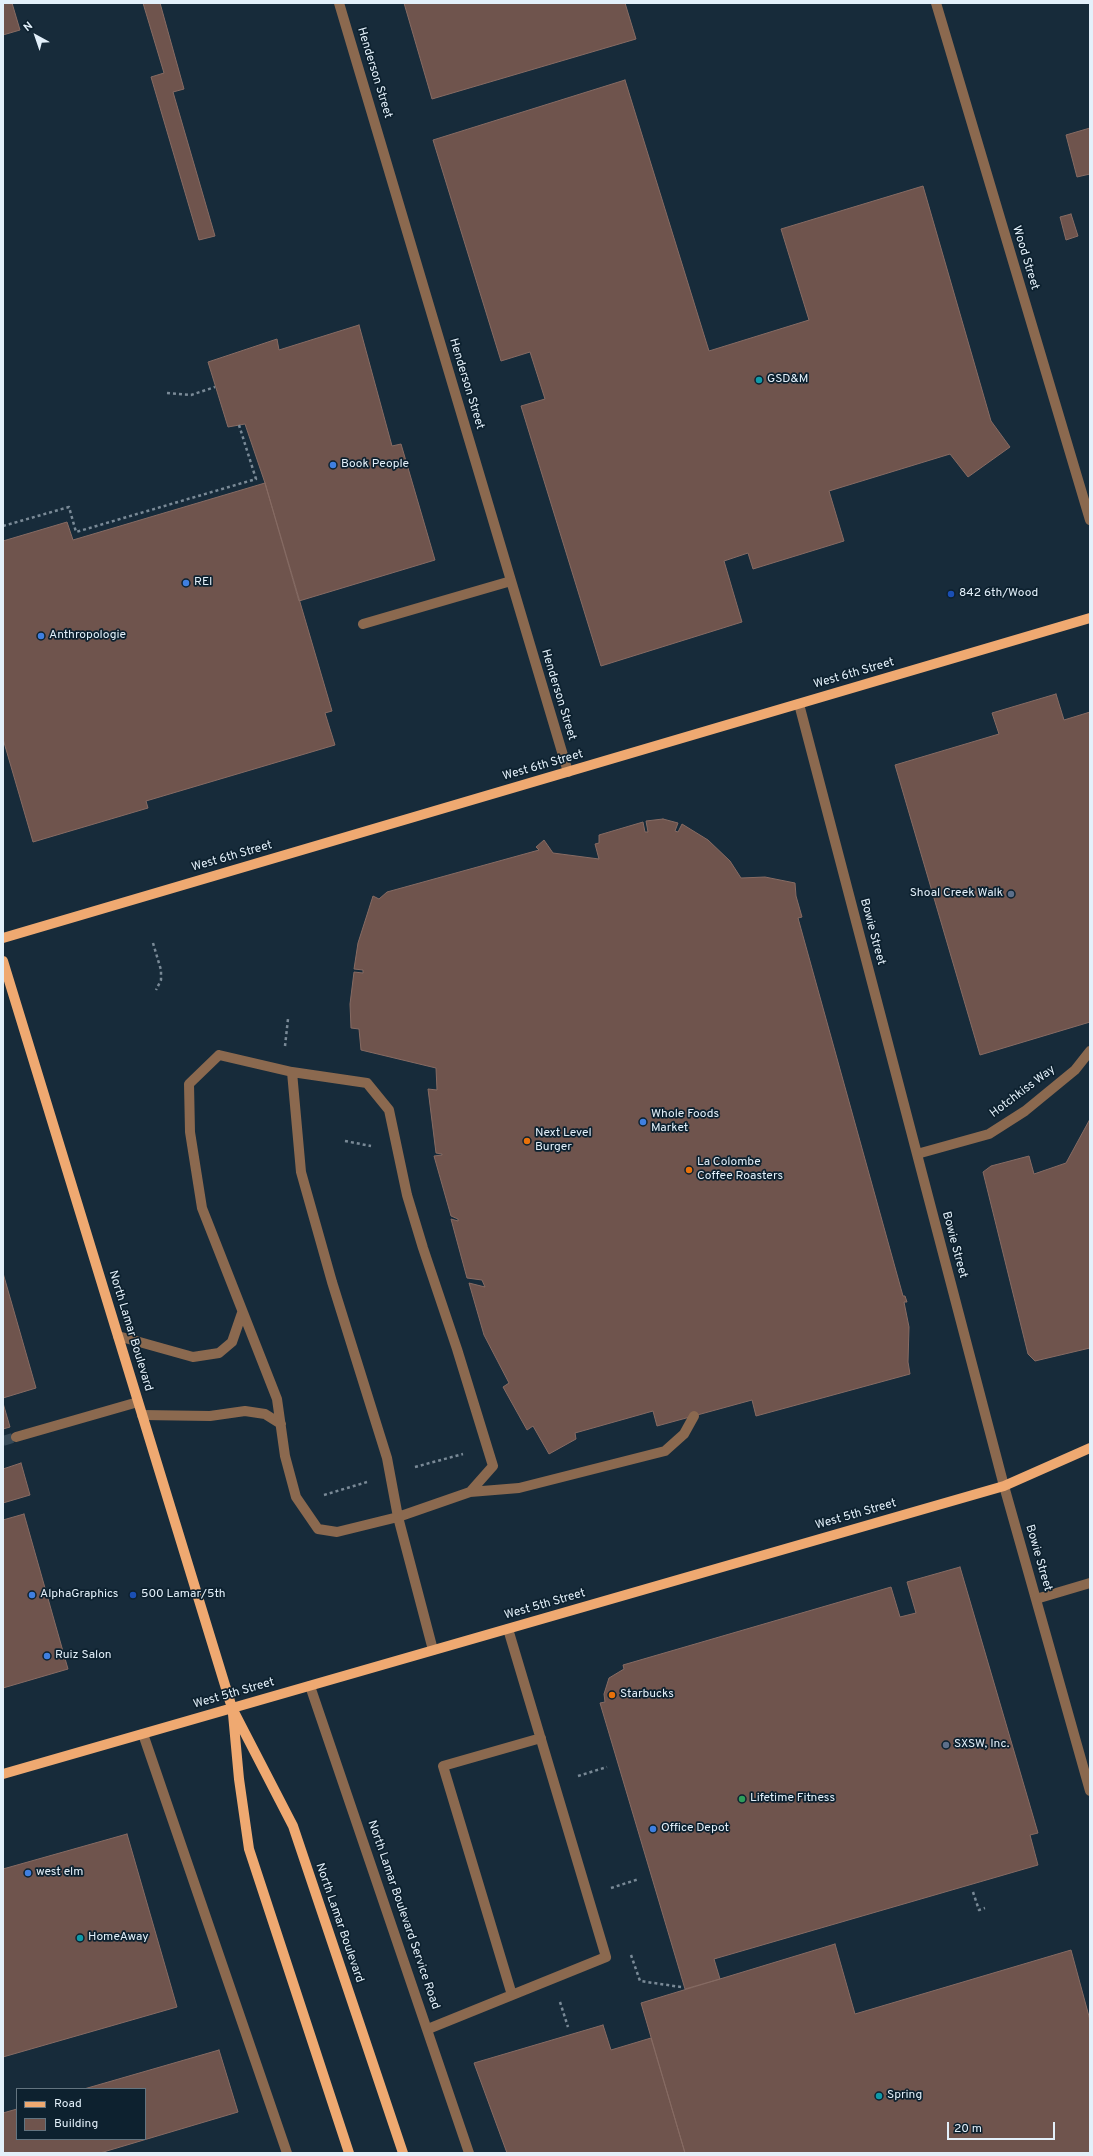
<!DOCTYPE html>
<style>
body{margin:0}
#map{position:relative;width:1093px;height:2156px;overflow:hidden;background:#172b3a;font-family:Overpass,sans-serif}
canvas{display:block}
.frame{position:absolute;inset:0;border:4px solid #e3f0fa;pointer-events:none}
.legend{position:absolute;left:16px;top:2088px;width:130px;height:52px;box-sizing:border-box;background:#0d212f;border:1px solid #637480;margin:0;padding:5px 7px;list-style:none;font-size:12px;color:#e3f0fa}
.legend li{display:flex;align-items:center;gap:8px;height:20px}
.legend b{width:20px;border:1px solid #637480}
.north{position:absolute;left:16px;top:16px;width:40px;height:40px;-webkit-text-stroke:3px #0d212f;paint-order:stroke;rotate:320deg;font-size:11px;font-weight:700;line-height:16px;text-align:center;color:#e3f0fa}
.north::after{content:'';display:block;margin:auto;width:14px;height:18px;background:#e3f0fa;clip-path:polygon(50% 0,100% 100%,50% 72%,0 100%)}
.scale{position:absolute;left:947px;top:2122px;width:108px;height:18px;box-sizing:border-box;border:2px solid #e3f0fa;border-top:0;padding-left:5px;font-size:12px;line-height:14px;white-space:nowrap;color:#e3f0fa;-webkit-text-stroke:3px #0d212f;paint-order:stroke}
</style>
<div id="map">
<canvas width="1093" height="2156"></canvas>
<div class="frame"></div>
<ul class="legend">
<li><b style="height:5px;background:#efa971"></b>Road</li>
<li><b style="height:11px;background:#6f544d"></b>Building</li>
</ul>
<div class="north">N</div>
<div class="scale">20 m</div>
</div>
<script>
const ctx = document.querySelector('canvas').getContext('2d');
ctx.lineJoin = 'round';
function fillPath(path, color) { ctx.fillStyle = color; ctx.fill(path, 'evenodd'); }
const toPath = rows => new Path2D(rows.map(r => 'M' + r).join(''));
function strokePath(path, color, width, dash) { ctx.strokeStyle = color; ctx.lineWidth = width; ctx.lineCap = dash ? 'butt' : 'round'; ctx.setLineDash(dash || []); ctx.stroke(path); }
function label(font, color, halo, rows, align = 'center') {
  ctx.font = font + ' Overpass,sans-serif'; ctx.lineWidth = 3.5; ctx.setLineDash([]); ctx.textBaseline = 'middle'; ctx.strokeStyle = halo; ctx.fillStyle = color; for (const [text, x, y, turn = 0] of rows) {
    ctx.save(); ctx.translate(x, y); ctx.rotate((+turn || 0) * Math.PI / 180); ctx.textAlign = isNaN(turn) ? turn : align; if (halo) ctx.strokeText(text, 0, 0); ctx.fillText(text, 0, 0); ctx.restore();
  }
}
const building = toPath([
 [3,3,12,3,20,30,3,35,3,3],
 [143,3,160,3,184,89,173,92,215,236,199,240,151,77,164,73,143,3],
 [404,3,625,3,636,39,432,99,404,3],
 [625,80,709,351,809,320,781,229,923,186,991,421,1010,447,968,477,950,454,829,491,844,541,753,569,748,553,724,561,742,622,601,666,521,406,545,399,530,352,501,361,433,140,625,80],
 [1090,128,1090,174,1077,177,1066,135,1090,128],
 [1071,214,1078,236,1066,240,1060,217,1071,214],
 [359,325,392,446,401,444,435,560,299,601,265,483,245,424,228,427,208,362,277,339,279,350,359,325],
 [265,483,332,711,325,713,335,745,146,801,148,808,33,842,3,739,3,541,67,522,73,540,265,483],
 [1056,694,1064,720,1090,712,1090,1022,980,1055,895,765,999,734,992,713,1056,694],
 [663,819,678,823,675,831,678,832,682,824,708,840,730,861,741,878,765,877,795,883,796,896,802,917,798,918,903,1296,905,1296,907,1302,904,1302,909,1327,908,1362,910,1374,756,1416,752,1400,657,1426,653,1411,575,1433,576,1439,549,1454,533,1426,527,1430,503,1387,509,1383,484,1335,469,1283,485,1287,482,1280,467,1278,451,1219,458,1221,458,1219,451,1216,434,1156,442,1155,442,1154,436,1153,428,1089,437,1090,436,1068,361,1050,359,1029,351,1028,350,1004,354,972,363,973,363,970,354,969,358,943,373,896,379,899,387,892,539,850,536,847,544,840,553,853,599,859,595,844,599,843,599,835,643,822,645,832,648,832,646,821,663,819],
 [1090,1119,1090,1348,1035,1361,1028,1354,983,1172,991,1166,1029,1156,1034,1174,1066,1163,1090,1119],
 [3,1273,36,1388,3,1398,3,1273],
 [3,1403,10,1427,3,1429,3,1403],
 [21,1463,30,1495,3,1503,3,1469,21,1463],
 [24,1514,68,1669,3,1688,3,1520,24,1514],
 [960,1567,1038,1833,1030,1835,1038,1865,714,1959,720,1979,685,1989,600,1703,605,1702,604,1694,609,1678,624,1669,623,1665,891,1587,900,1617,916,1613,907,1582,960,1567],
 [127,1834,177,2007,3,2057,3,1869,127,1834],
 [835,1944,855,2014,1071,1950,1090,2020,1090,2153,685,2153,641,2003,835,1944],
 [603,2025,611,2050,651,2038,685,2153,507,2153,474,2063,603,2025],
 [219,2050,238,2112,100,2153,3,2153,3,2113,17,2109,17,2139,145,2139,145,2089,84,2089,219,2050]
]);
fillPath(building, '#6f544d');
strokePath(building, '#876b63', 1);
strokePath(toPath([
 [3,1441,16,1437]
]), '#364957', 10, [10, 5]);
strokePath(toPath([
 [167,393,191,395,215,387],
 [3,526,69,507,76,532,256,479,239,425],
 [153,943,161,970,161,980,156,990],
 [285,1046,288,1019],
 [345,1141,371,1146],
 [415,1467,463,1454],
 [324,1495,367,1482],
 [578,1776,607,1767],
 [611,1888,639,1879],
 [973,1892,979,1910,985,1908],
 [631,1955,640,1981,681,1987],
 [560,2002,568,2027]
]), '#7a8a97', 2.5, [3, 3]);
strokePath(toPath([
 [339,3,568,772],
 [936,3,1090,520],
 [363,624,511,581],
 [799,704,1004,1486,1090,1791],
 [219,1055,292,1072,367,1083,389,1110,407,1195,423,1248,457,1349,493,1466,470,1492,398,1517,337,1532,318,1529,296,1497,285,1456,277,1399,202,1208,190,1132,189,1084,219,1055],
 [292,1072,301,1172,332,1282,387,1458,398,1517,433,1650],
 [917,1154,989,1134,1025,1111,1075,1070,1090,1051],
 [118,1336,193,1357,219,1353,232,1342,242,1313],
 [142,1415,210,1416,245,1411,265,1414,281,1424],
 [16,1437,138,1402],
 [470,1492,519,1488,665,1451,684,1434,694,1416],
 [1036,1599,1090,1583],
 [310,1686,469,2153],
 [143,1734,287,2153],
 [512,1995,443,1766,541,1738],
 [428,2029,606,1957,508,1629]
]), '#8b694f', 10);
strokePath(toPath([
 [3,938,1090,618],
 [3,961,232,1708,293,1826,403,2153],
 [233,1714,239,1779,249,1849,349,2153],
 [3,1774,1004,1486,1090,1448]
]), '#efa971', 10);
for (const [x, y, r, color] of [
 [759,380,4,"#0f9aa8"],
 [333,465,4,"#3f7fe0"],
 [186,583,4,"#3f7fe0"],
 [951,594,4,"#1a4fb4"],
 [41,636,4,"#3f7fe0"],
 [1011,894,4,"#5c6f8a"],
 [643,1122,4,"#3f7fe0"],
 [527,1141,4,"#e8710a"],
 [689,1170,4,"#e8710a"],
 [32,1595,4,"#3f7fe0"],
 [133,1595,4,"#1a4fb4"],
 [47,1656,4,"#3f7fe0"],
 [612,1695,4,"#e8710a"],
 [946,1745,4,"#5c6f8a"],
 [742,1799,4,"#2e9e5b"],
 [653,1829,4,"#3f7fe0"],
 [28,1873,4,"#3f7fe0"],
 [80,1938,4,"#0f9aa8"],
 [879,2096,4,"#0f9aa8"]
]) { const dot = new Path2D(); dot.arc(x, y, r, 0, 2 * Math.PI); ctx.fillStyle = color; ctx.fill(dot); strokePath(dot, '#0d212f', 1.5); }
label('12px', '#e3f0fa', '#0d212f', [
 ["Henderson Street",374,73,73],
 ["Wood Street",1025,258,73],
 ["Henderson Street",466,384,73],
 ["West 6th Street",854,674,-16],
 ["Henderson Street",558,695,73],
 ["West 6th Street",543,766,-16],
 ["West 6th Street",232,857,-16],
 ["Bowie Street",872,932,75],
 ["Hotchkiss Way",1023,1092,-37],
 ["Bowie Street",954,1245,75],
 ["North Lamar Boulevard",130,1331,73],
 ["West 5th Street",856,1515,-16],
 ["Bowie Street",1038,1558,74],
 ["West 5th Street",545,1605,-16],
 ["West 5th Street",234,1694,-16],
 ["North Lamar Boulevard Service Road",403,1915,71],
 ["North Lamar Boulevard",339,1923,71]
]);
label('12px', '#e3f0fa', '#0d212f', [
 ["GSD&M",767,380],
 ["Book People",341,465],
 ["REI",194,583],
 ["842 6th/Wood",959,594],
 ["Anthropologie",49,636],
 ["Shoal Creek Walk",1003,894,"right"],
 ["Whole Foods",651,1115],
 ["Market",651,1129],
 ["Next Level",535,1134],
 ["Burger",535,1148],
 ["La Colombe",697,1163],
 ["Coffee Roasters",697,1177],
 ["AlphaGraphics",40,1595],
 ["500 Lamar/5th",141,1595],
 ["Ruiz Salon",55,1656],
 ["Starbucks",620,1695],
 ["SXSW, Inc.",954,1745],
 ["Lifetime Fitness",750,1799],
 ["Office Depot",661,1829],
 ["west elm",36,1873],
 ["HomeAway",88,1938],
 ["Spring",887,2096]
], 'left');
</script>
